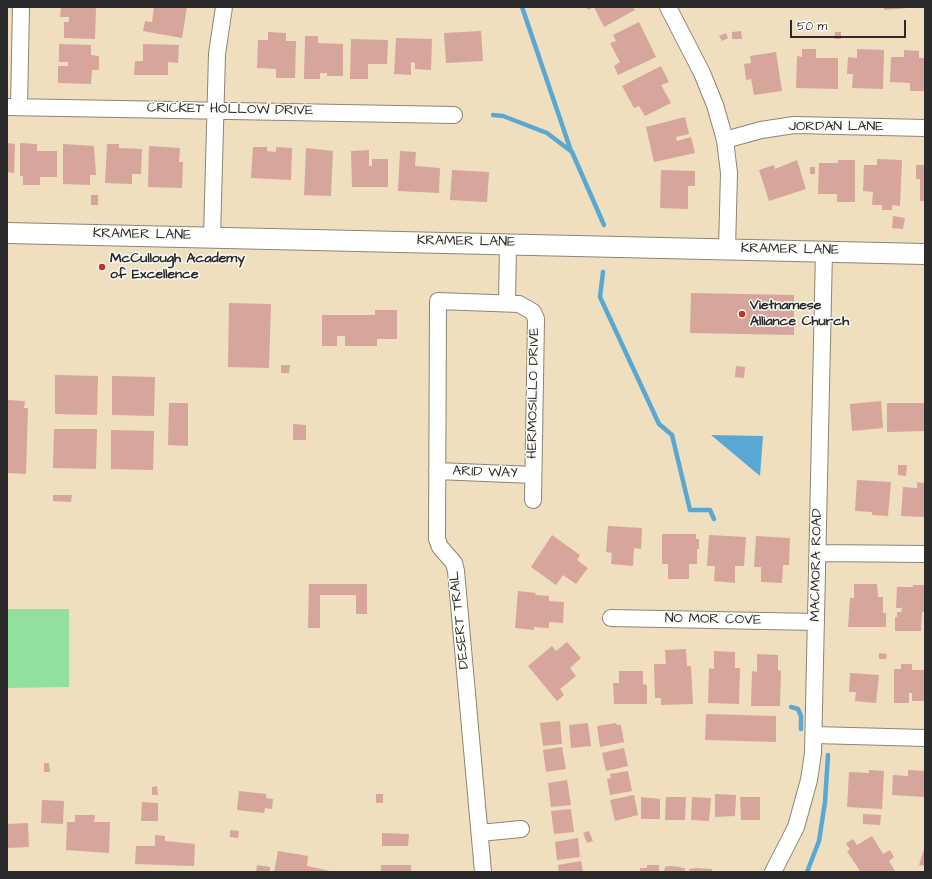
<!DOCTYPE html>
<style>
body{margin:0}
#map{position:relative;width:932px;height:879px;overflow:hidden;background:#efdfbe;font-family:"Architects Daughter",sans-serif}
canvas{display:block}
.frame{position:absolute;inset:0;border:8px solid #2b2b2b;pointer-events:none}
.scale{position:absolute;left:790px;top:20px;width:116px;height:18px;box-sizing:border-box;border:2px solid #2b2b2b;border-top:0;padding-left:5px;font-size:12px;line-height:14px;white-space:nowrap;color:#2b2b2b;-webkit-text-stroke:3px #fdfcf7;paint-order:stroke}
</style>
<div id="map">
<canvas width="932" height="879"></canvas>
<div class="frame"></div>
<div class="scale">50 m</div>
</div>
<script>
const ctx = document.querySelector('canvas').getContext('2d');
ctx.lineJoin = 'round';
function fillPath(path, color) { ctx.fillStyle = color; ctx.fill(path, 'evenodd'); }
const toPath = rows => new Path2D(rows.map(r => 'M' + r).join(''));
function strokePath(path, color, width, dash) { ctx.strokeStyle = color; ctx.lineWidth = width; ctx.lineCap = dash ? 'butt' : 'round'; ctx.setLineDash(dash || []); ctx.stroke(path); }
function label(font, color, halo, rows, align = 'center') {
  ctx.font = font + ' "Architects Daughter",sans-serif'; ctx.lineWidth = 3; ctx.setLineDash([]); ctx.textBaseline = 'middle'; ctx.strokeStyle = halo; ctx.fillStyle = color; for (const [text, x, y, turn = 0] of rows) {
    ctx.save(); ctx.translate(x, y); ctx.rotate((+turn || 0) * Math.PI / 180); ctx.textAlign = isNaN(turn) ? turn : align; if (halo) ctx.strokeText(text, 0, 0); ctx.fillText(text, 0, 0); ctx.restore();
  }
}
fillPath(toPath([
 [7,609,69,609,69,687,7,688]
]), '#92e09e');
fillPath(toPath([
 [711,435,763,436,760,476]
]), '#59a8d3');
strokePath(toPath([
 [522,7,571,151],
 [493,115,503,116,547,133,572,152,604,225],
 [603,272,600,297,659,424,672,435,690,510,710,510,714,519],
 [791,707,798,709,801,716,801,729],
 [807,872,819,841,825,802,828,755]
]), '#59a8d3', 4.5);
fillPath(toPath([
 [61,7,96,7,95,39,64,38,64,22,69,22,69,17,60,17],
 [154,7,187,7,182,38,143,31,145,21,152,22],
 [586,7,633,7,635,10,604,27,594,7,588,10],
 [884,7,907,7,908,8,884,10],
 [639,22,656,57,618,75,614,66,620,62,610,43,616,41,613,35],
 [481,31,483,61,446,63,444,33],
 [741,31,742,39,732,39,732,32],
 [268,32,286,33,286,41,296,41,295,78,276,78,276,69,257,68,258,40,268,40],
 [835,32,841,32,841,39,834,39],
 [726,33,728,38,722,41,719,36],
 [305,36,318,36,318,43,343,44,343,76,327,76,327,73,320,73,320,79,304,79],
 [396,38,432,39,431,70,415,69,415,63,411,62,411,75,394,74],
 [351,39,388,40,387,64,368,64,368,79,350,79],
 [59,44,91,45,91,55,99,56,99,70,92,70,91,84,58,83,58,66,68,66,68,62,59,62],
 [143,44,179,45,178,63,168,62,168,75,134,75,135,61,143,61],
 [802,49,816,49,816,58,838,58,838,89,796,88,797,56,802,57],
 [857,49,884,50,883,89,852,88,853,74,847,74,848,57,857,58],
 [904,50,919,51,919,58,925,58,925,91,910,91,910,83,890,82,891,57,904,57],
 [776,52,782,91,754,95,751,79,746,80,744,64,751,63,750,56],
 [661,66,669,82,661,85,671,103,645,116,639,106,634,108,622,86],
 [685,117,689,134,676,137,677,141,691,137,695,153,654,162,646,127],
 [7,143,15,144,14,173,7,172],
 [20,143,37,144,37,151,57,151,57,177,40,177,40,185,23,185,23,176,20,176],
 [63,144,94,146,96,175,90,175,90,185,63,184],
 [107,144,119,144,119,148,142,149,141,174,132,174,132,184,105,183],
 [149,146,180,148,179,162,183,162,182,188,148,187],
 [253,147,267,147,267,151,276,152,276,147,292,148,291,180,251,178],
 [306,148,333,151,331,196,304,195],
 [369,150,369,166,372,166,372,159,388,159,388,187,352,187,351,151],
 [400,151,416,152,415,166,440,168,439,193,398,191],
 [877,159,902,160,900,206,892,205,892,210,882,210,882,205,872,205,873,192,863,191,864,165,877,165],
 [797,160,806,189,769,201,759,170,774,165,775,169],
 [838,160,855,160,855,202,837,202,837,194,818,194,819,163,838,163],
 [916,165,925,165,925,201,920,201,920,179,916,179],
 [810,167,815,167,815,174,810,174],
 [452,170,489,172,487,202,450,200],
 [661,170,695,171,695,186,688,186,688,209,660,208],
 [91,195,98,195,98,205,91,205],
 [893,216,905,218,903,229,892,228],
 [691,293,794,295,794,335,690,333],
 [229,303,271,304,269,368,228,367],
 [375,310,397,310,397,339,377,339,377,346,345,346,345,336,337,336,337,346,322,346,322,315,375,315],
 [281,365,290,365,289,373,281,373],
 [736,366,745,367,744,378,735,377],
 [55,375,98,376,97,415,55,414],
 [112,376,155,377,154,416,112,415],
 [7,400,25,401,24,408,28,408,26,474,7,473],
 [881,401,883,428,852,431,850,404],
 [169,403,188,403,188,446,168,445],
 [887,403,925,403,925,431,887,432],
 [293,424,306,425,306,440,293,440],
 [54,429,97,429,96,469,53,468],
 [111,430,154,431,153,470,111,469],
 [898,465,907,465,906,476,898,475],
 [857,480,891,482,888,516,872,515,872,512,855,511],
 [917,482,925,483,924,517,901,516,903,487,917,488],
 [53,495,72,495,71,502,53,501],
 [608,526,642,528,641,549,634,548,633,566,611,564,612,553,606,552],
 [662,534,696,534,696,539,699,539,699,549,697,549,697,564,689,564,689,579,668,579,668,564,662,564],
 [552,535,580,555,577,560,588,568,576,584,563,575,556,585,531,567],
 [709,535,746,537,744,566,735,566,735,583,714,581,715,566,707,566],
 [756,536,790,538,789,565,783,565,782,583,761,582,761,567,754,567],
 [309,584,367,584,367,614,356,614,356,595,320,595,320,628,308,628],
 [854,584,877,584,878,597,883,597,883,613,886,613,886,627,848,627,850,598,854,598],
 [913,585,925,585,925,612,922,612,921,631,895,631,895,617,897,617,897,612,901,612,902,608,896,608,897,587,913,587],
 [518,591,536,593,535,595,549,596,549,601,564,602,563,623,549,622,549,628,534,627,534,630,515,628],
 [567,642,581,658,570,668,576,676,560,689,564,695,557,701,528,666,552,646,556,651],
 [686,649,687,666,691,666,693,704,661,705,661,698,655,698,654,664,666,664,665,650],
 [714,651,735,652,735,668,740,668,739,704,708,703,709,668,714,669],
 [879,653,887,654,886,659,879,659],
 [757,654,778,655,778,670,781,671,780,706,751,706,752,671,757,672],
 [901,664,912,664,912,670,925,670,925,701,912,701,912,693,909,693,909,703,894,703,894,669,901,669],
 [619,671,643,671,643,684,647,685,647,704,614,704,613,683,619,683],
 [850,673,879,675,876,703,855,701,856,692,849,692],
 [706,714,776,716,776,742,705,740],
 [560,721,562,744,543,746,540,723],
 [588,723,591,746,571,748,569,725],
 [616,723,617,725,621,725,624,742,600,747,597,726],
 [562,747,566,769,546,772,543,750],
 [624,748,628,766,606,771,602,753],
 [44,763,49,763,50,772,44,772],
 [869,770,884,771,882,809,847,807,849,772,869,773],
 [908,770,925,771,925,797,892,795,893,775,908,776],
 [628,771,632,791,610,795,607,779,611,778,610,774],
 [567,780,571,805,551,807,548,783],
 [157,786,158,795,152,795,152,787],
 [239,791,266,794,266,798,273,799,272,809,265,808,264,813,237,810],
 [376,794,383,794,383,803,376,803],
 [715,794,736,795,735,816,715,817],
 [634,795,638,815,615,821,610,800],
 [641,797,660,799,660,819,641,819],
 [666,797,686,797,685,820,665,820],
 [692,797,711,798,709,821,691,820],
 [740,797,760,797,760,820,741,820],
 [42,800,64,801,63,824,41,823],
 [142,802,158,803,158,821,141,821],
 [571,809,574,832,554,834,551,811],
 [863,814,881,815,880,825,863,824],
 [75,815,95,815,94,822,110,822,109,853,66,850,67,822,75,822],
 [28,823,29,847,7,848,7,824],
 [230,830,239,831,238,838,230,837],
 [589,831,593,841,587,843,583,833],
 [382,833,409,834,408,846,382,846],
 [155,835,165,836,165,841,195,844,194,866,135,864,136,846,155,846],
 [872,836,883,854,890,850,894,857,889,861,895,871,893,872,857,872,860,871,847,851,850,850,846,843,853,839,857,845],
 [578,838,580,857,557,860,555,842],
 [925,846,925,866,919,865],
 [278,851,308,856,307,866,335,872,274,872],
 [581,861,583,872,559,872,558,865],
 [257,865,270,867,270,872,256,872],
 [381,865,411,865,411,872,381,872],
 [647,865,659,865,659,872,640,872,640,868,647,868],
 [669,866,681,867,681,868,685,868,685,872,664,872,665,867],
 [696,868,712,869,712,872,689,872,689,869]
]), '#d6a59c');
const minor = toPath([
 [668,7,702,73,715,105,725,140,729,173,727,249],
 [7,107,454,115],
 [19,107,21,7],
 [725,140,761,130,794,125,925,128],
 [212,237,217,54,224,7],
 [507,303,508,243],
 [437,471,533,475],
 [818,553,925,554],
 [611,618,816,622],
 [814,735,925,738],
 [480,833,521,829],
 [483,872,456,571,454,563,440,547,437,539,438,301,519,304,533,312,536,319,533,500],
 [773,872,796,827,809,780,813,753,824,251]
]);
const tertiary = toPath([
 [7,233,925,254]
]);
strokePath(minor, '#8d8574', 18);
strokePath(tertiary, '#8d8574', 22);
strokePath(minor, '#fff', 16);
strokePath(tertiary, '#fff', 20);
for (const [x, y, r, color] of [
 [102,267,4,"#c8321e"],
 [742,314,4,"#c8321e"]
]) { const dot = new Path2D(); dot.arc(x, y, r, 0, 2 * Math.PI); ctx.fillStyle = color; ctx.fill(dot); strokePath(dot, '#fdfcf7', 1.5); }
label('14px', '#2b2b2b', '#fdfcf7', [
 ["CRICKET HOLLOW DRIVE",230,110,1],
 ["JORDAN LANE",836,127],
 ["KRAMER LANE",142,235,1],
 ["KRAMER LANE",466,242,1],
 ["KRAMER LANE",790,250,1],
 ["HERMOSILLO DRIVE",534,393,-89],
 ["ARID WAY",485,473,2],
 ["MACMORA ROAD",817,565,-89],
 ["DESERT TRAIL",460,620,-96],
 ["NO MOR COVE",713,620,1]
]);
label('bold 14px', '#2b2b2b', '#fdfcf7', [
 ["McCullough Academy",110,259],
 ["of Excellence",110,275],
 ["Vietnamese",750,306],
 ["Alliance Church",750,322]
], 'left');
</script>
